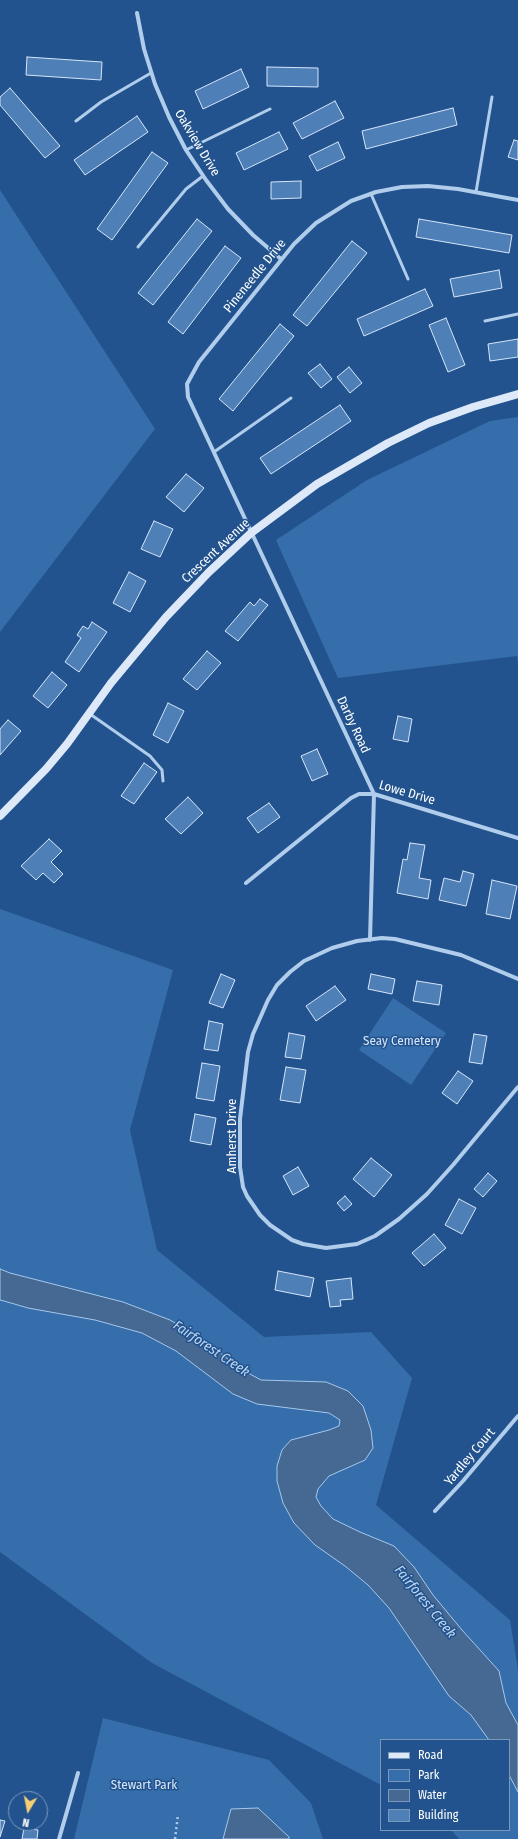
<!DOCTYPE html>
<style>
body{margin:0}
#map{position:relative;width:518px;height:1839px;overflow:hidden;background:#22538e;font-family:"Fira Sans Condensed",sans-serif}
canvas{display:block}
.legend{position:absolute;left:380px;top:1739px;width:130px;height:92px;box-sizing:border-box;background:#22538e;border:1px solid #7a98bb;margin:0;padding:5px 7px;list-style:none;font-size:12px;color:#fff}
.legend li{display:flex;align-items:center;gap:8px;height:20px}
.legend b{width:20px;border:1px solid #7a98bb}
.north{position:absolute;left:8px;top:1791px;width:40px;height:40px;box-sizing:border-box;background:#22538e;border:1px solid #7a98bb;border-radius:50%;rotate:190deg;font-size:11px;font-weight:700;line-height:16px;text-align:center;color:#fff}
.north::after{content:'';display:block;margin:auto;width:14px;height:18px;background:#f7cf73;clip-path:polygon(50% 0,100% 100%,50% 72%,0 100%)}
</style>
<div id="map">
<canvas width="518" height="1839"></canvas>
<ul class="legend">
<li><b style="height:5px;background:#dde9f9"></b>Road</li>
<li><b style="height:11px;background:#366dab"></b>Park</li>
<li><b style="height:11px;background:#466993"></b>Water</li>
<li><b style="height:11px;background:#4f7fb7"></b>Building</li>
</ul>
<div class="north">N</div>
</div>
<script>
const ctx = document.querySelector('canvas').getContext('2d');
ctx.lineJoin = 'round';
function fillPath(path, color) { ctx.fillStyle = color; ctx.fill(path, 'evenodd'); }
const toPath = rows => new Path2D(rows.map(r => 'M' + r).join(''));
function strokePath(path, color, width, dash) { ctx.strokeStyle = color; ctx.lineWidth = width; ctx.lineCap = dash ? 'butt' : 'round'; ctx.setLineDash(dash || []); ctx.stroke(path); }
function label(font, color, halo, rows, align = 'center') {
  ctx.font = font + ' "Fira Sans Condensed",sans-serif'; ctx.lineWidth = 3; ctx.setLineDash([]); ctx.textBaseline = 'middle'; ctx.strokeStyle = halo; ctx.fillStyle = color; for (const [text, x, y, turn = 0] of rows) {
    ctx.save(); ctx.translate(x, y); ctx.rotate((+turn || 0) * Math.PI / 180); ctx.textAlign = isNaN(turn) ? turn : align; if (halo) ctx.strokeText(text, 0, 0); ctx.fillText(text, 0, 0); ctx.restore();
  }
}
fillPath(toPath([
 [0,190,155,429,0,632],
 [518,417,518,663,517,656,338,678,276,540,367,480,490,421],
 [0,909,173,970,130,1130,157,1250,264,1337,371,1332,412,1378,376,1505,510,1620,518,1670,518,1839,459,1839,451,1830,509,1830,509,1740,381,1740,381,1785,152,1663,0,1552],
 [393,998,446,1033,411,1085,359,1050],
 [103,1718,269,1760,311,1803,323,1839,74,1839]
]), '#366dab');
const water = toPath([
 [0,1269,10,1273,123,1302,170,1320,203,1339,239,1368,261,1380,326,1382,348,1391,363,1406,371,1430,373,1448,365,1460,329,1476,318,1489,316,1497,321,1506,333,1519,360,1532,394,1546,414,1567,433,1595,462,1630,499,1671,506,1703,518,1725,518,1792,509,1775,509,1740,489,1740,471,1715,449,1696,389,1608,368,1585,345,1566,315,1545,294,1523,283,1503,277,1481,277,1466,282,1450,291,1440,329,1430,339,1426,340,1420,329,1413,257,1404,233,1394,176,1351,142,1333,95,1320,28,1308,4,1301,0,1300,0,1269],
 [258,1808,289,1837,289,1839,223,1839,231,1809,258,1808]
]);
fillPath(water, '#466993');
strokePath(water, '#a5c8ed', 1);
const building = toPath([
 [27,57,102,62,101,80,26,75,27,57],
 [267,67,318,68,318,87,267,86,267,67],
 [241,69,249,87,203,109,195,91,241,69],
 [10,88,60,146,45,158,0,105,0,97,10,88],
 [335,101,344,118,302,139,293,123,335,101],
 [453,108,457,125,366,149,362,131,453,108],
 [137,116,148,132,85,175,74,160,137,116],
 [279,132,288,149,244,170,236,153,279,132],
 [514,140,518,141,518,160,508,157,514,140],
 [338,142,345,158,317,171,309,156,338,142],
 [152,152,168,163,112,240,97,229,152,152],
 [301,181,301,198,271,199,271,182,301,181],
 [197,219,212,231,153,305,138,293,197,219],
 [419,219,512,235,509,253,416,237,419,219],
 [352,241,367,253,307,326,293,315,352,241],
 [225,246,241,258,183,334,168,322,225,246],
 [499,270,502,288,454,297,450,279,499,270],
 [425,289,433,306,364,336,357,319,425,289],
 [446,318,465,365,448,372,429,325,446,318],
 [280,324,294,336,233,411,219,399,280,324],
 [518,339,518,357,490,361,488,344,518,339],
 [320,364,332,379,321,388,308,373,320,364],
 [349,367,362,383,350,393,337,377,349,367],
 [340,405,351,421,271,474,260,458,340,405],
 [186,474,204,488,184,512,166,497,186,474],
 [154,521,173,529,160,557,141,549,154,521],
 [129,572,146,581,130,612,113,603,129,572],
 [260,599,268,605,238,641,225,631,250,602,254,606,260,599],
 [92,622,107,632,79,672,65,662,81,638,77,635,83,626,88,629,92,622],
 [207,651,221,663,197,690,183,679,207,651],
 [52,672,67,685,48,708,33,696,52,672],
 [168,703,184,711,168,743,153,735,168,703],
 [398,716,412,719,408,742,393,739,398,716],
 [8,720,21,731,0,755,0,729,8,720],
 [317,749,328,774,312,781,301,756,317,749],
 [144,763,157,772,134,804,121,796,144,763],
 [188,797,203,813,181,834,165,819,188,797],
 [269,803,280,817,258,833,247,818,269,803],
 [49,839,62,851,51,862,63,874,54,883,43,873,36,880,21,866,49,839],
 [410,843,425,845,419,878,431,880,428,899,397,893,403,859,407,860,410,843],
 [463,871,474,874,466,906,439,900,444,878,460,882,463,871],
 [492,880,517,886,510,919,486,914,492,880],
 [221,974,235,980,223,1008,209,1003,221,974],
 [371,974,395,979,392,994,368,989,371,974],
 [417,981,442,985,439,1005,413,1001,417,981],
 [335,986,346,1000,316,1021,306,1006,335,986],
 [209,1021,223,1024,218,1051,204,1049,209,1021],
 [289,1033,305,1036,301,1059,285,1057,289,1033],
 [474,1034,487,1036,482,1064,469,1062,474,1034],
 [202,1063,220,1066,214,1101,196,1098,202,1063],
 [286,1067,306,1070,300,1103,280,1100,286,1067],
 [458,1071,473,1081,457,1104,442,1093,458,1071],
 [195,1114,216,1118,211,1145,190,1141,195,1114],
 [371,1158,392,1175,374,1197,353,1179,371,1158],
 [298,1167,309,1186,293,1195,283,1176,298,1167],
 [488,1173,497,1181,483,1197,474,1189,488,1173],
 [345,1196,352,1204,344,1211,337,1203,345,1196],
 [459,1199,476,1208,462,1234,445,1225,459,1199],
 [434,1234,446,1248,424,1266,412,1253,434,1234],
 [278,1271,314,1278,310,1297,275,1290,278,1271],
 [351,1278,353,1299,340,1300,341,1306,330,1307,326,1281,351,1278],
 [0,1820,5,1821,0,1837,0,1820],
 [24,1828,38,1830,37,1839,22,1839,24,1828]
]);
fillPath(building, '#4f7fb7');
strokePath(building, '#d6e6f9', 1);
strokePath(toPath([
 [175,1839,178,1815]
]), '#b1cdec', 2.5, [2, 3]);
strokePath(toPath([
 [76,121,101,102,151,73],
 [186,150,270,109],
 [476,192,492,97],
 [371,194,408,279],
 [138,247,186,189,203,176],
 [485,321,518,314],
 [214,452,291,398],
 [90,714,150,756,162,770,163,781]
]), '#b1cdec', 3);
strokePath(toPath([
 [137,13,144,49,155,84,169,117,186,150,206,180,228,209,253,235,281,259],
 [246,883,351,798,359,794,374,794,518,838],
 [370,940,374,794,188,397,187,384,199,362,294,244,316,223,351,201,376,192,402,187,428,186,458,189,518,200],
 [518,979,461,955,395,939,382,938,357,941,332,948,304,961,290,972,277,985,268,1000,253,1034,248,1052,240,1119,240,1167,243,1187,247,1196,260,1215,270,1225,292,1240,303,1244,326,1248,357,1244,375,1236,399,1219,427,1194,453,1165,518,1087],
 [435,1511,463,1481,518,1416],
 [59,1839,78,1773]
]), '#b1cdec', 4);
strokePath(toPath([
 [0,816,46,769,67,744,111,683,166,617,209,572,251,533,317,484,388,443,429,423,473,407,518,394]
]), '#dde9f9', 8);
label('13px', '#fff', '#22538e', [
 ["Oakview Drive",197,143,59],
 ["Pineneedle Drive",255,276,-51],
 ["Crescent Avenue",216,551,-43],
 ["Darby Road",353,725,65],
 ["Lowe Drive",407,793,16],
 ["Amherst Drive",232,1136,-90],
 ["Yardley Court",470,1457,-50]
]);
label('13px', '#d6e6f9', '#22538e', [
 ["Seay Cemetery",402,1041],
 ["Stewart Park",144,1785]
]);
label('italic 14px', '#bdd7f3', '#22538e', [
 ["Fairforest Creek",211,1349,34],
 ["Fairforest Creek",425,1602,51]
]);
</script>
